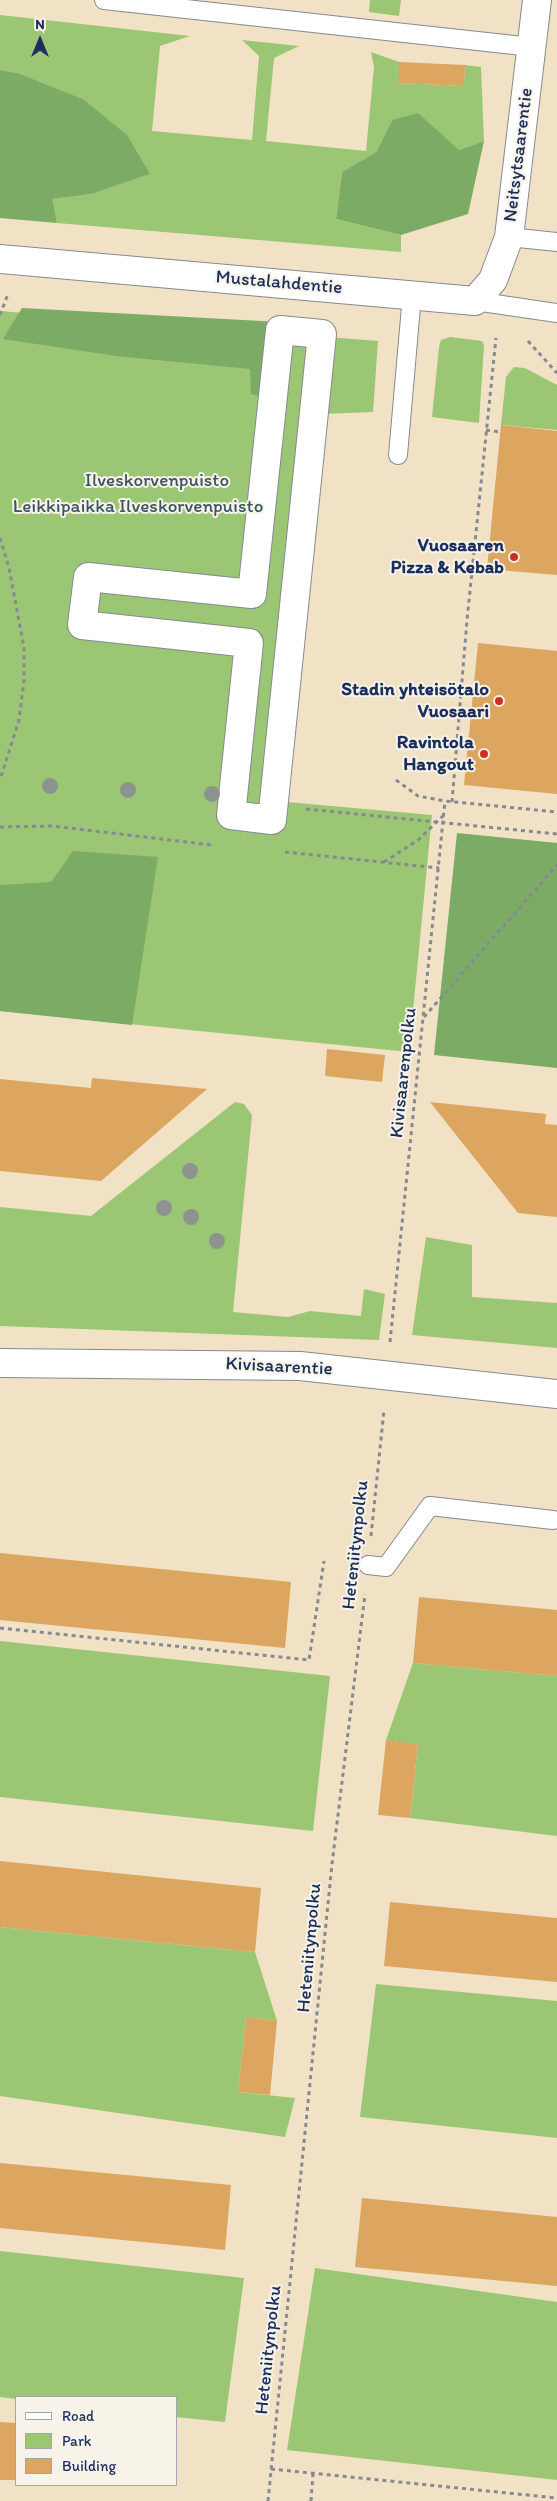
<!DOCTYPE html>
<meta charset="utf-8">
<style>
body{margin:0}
#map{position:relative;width:557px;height:2501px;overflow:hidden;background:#f1e2c6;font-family:Itim,sans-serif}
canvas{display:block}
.legend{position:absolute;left:15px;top:2396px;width:162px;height:90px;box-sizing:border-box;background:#f7f3e8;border:1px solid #9fa5b1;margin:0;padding:6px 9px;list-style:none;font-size:15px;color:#1b2f5e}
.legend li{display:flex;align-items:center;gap:10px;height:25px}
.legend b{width:25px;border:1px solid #9fa5b1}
.north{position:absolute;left:15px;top:15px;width:50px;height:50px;-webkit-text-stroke:4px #f7f3e8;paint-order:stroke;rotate:0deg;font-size:14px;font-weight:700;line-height:20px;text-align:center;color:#1b2f5e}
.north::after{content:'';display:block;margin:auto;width:18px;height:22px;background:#1b2f5e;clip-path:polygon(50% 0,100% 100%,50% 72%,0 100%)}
</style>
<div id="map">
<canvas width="557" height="2501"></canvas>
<ul class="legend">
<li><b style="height:6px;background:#fff"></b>Road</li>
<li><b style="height:14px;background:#9bc673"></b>Park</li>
<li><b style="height:14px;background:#dca560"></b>Building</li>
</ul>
<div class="north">N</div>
</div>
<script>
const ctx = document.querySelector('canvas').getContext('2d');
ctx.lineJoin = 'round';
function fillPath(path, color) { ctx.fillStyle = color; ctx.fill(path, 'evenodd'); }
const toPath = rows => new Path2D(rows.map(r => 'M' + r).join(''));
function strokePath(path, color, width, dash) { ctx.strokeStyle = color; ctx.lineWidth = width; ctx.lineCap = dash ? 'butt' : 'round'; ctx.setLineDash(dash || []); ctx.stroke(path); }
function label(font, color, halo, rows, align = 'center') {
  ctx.font = font + ' Itim,sans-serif'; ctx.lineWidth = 4; ctx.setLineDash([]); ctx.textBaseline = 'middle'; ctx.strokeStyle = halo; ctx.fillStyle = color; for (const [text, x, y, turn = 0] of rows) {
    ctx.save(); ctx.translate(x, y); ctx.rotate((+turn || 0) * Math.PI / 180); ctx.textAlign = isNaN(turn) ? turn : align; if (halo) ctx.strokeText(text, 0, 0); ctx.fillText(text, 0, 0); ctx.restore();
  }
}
fillPath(toPath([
 [370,0,401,0,399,16,369,12],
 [0,15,190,36,160,46,152,131,252,140,259,56,242,40,299,46,274,58,266,141,366,151,374,67,371,52,399,62,399,83,464,86,465,65,481,67,484,141,459,150,392,120,376,152,342,172,336,219,401,235,401,252,57,223,51,199,92,194,150,174,83,99,18,73,0,70],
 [0,311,378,341,373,412,322,414,276,801,432,815,409,1052,0,1011],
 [450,337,482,341,484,345,479,423,432,417,439,347,441,340],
 [514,367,525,368,557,385,557,430,501,425,506,377],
 [235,1102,244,1104,252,1115,233,1312,288,1317,310,1311,361,1316,364,1289,385,1294,379,1340,0,1326,0,1207,91,1216],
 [426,1237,472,1245,472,1297,557,1303,557,1348,412,1335],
 [0,1641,330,1676,313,1831,0,1797],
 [413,1663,557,1676,557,1836,410,1818,418,1745,386,1740],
 [0,1927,255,1952,277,2021,246,2017,238,2092,295,2098,285,2137,0,2096],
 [376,1984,557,2001,557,2138,360,2117],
 [0,2251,244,2278,225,2422,176,2417,176,2397,16,2399,0,2397],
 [315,2268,557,2302,557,2480,287,2450]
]), '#9bc673');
fillPath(toPath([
 [0,70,18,73,83,99,127,135,150,174,92,194,52,199,57,223,0,218],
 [418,113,459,150,484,141,468,214,401,235,336,219,342,172,376,152,392,120],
 [22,308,280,322,275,401,251,394,250,369,116,356,3,339],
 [457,833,557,843,557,1068,434,1055],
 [73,851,158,857,132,1025,0,1011,0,885,51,882]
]), '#7cab65');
fillPath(toPath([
 [399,62,465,65,464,86,398,83],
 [501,425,557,431,557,575,487,569],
 [478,643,557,651,557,794,464,785],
 [327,1049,385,1055,382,1082,325,1076],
 [92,1078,207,1089,101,1181,0,1171,0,1079,91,1088],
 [430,1102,546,1114,545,1124,557,1125,557,1217,518,1213],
 [0,1553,291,1582,285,1648,0,1620],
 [419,1597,557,1610,557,1676,413,1663],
 [386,1740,418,1744,410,1818,378,1815],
 [0,1861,261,1888,255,1952,0,1927],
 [390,1902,557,1918,557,1982,384,1966],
 [246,2017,277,2021,270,2095,238,2092],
 [0,2163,231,2185,225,2250,0,2228],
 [362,2198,557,2217,557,2286,355,2267],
 [0,2422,16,2423,16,2480,0,2480]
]), '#dca560');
const lane = toPath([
 [104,0,532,47],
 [509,237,557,242],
 [475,301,557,313],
 [398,455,412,295],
 [368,1565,386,1567,430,1506,553,1520]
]);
const street = toPath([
 [0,259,475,301,493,280,509,237,537,0],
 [280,330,322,334,272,820,231,815,249,643,82,625,88,577,252,594,280,330],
 [0,1363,300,1366,557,1394]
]);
strokePath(lane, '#868892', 20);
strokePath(street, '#868892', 30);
strokePath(toPath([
 [0,315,8,294],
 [528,341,557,373],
 [486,430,500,432],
 [0,538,9,568,24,648,24,680,19,720,0,780],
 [396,780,418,796,445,801,557,812],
 [452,802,467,620,496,338],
 [306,809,557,834],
 [0,827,52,826,212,845],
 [285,852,439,868],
 [384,862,418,840,444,815],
 [424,1017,557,865],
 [390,1342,445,801],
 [371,1536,384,1410],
 [0,1628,309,1660,324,1561],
 [271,2469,557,2498],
 [268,2501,332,1864,365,1594],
 [311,2501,313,2473]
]), '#868892', 3, [4, 4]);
strokePath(lane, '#fff', 18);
strokePath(street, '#fff', 28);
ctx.fillStyle = '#8d9490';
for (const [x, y] of [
 [50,786],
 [128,790],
 [212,794],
 [190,1171],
 [164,1208],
 [191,1217],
 [217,1241]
]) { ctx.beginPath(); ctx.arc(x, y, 8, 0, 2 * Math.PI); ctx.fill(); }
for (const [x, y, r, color] of [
 [514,557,5,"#c8321e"],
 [499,701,5,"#c8321e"],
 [484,754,5,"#c8321e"]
]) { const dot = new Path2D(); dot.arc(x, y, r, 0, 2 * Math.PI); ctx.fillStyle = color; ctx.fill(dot); strokePath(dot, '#f7f3e8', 2); }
label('19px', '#1b2f5e', '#f7f3e8', [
 ["Neitsytsaarentie",519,155,-83],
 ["Mustalahdentie",279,283,5],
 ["Kivisaarenpolku",404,1073,-84],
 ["Kivisaarentie",279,1367,3],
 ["Heteniitynpolku",356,1545,-84],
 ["Heteniitynpolku",310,1948,-85],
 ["Heteniitynpolku",269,2350,-84]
]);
label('19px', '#3b5563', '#f7f3e8', [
 ["Ilveskorvenpuisto",157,481],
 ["Leikkipaikka Ilveskorvenpuisto",138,507]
]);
label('bold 19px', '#1b2f5e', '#f7f3e8', [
 ["Vuosaaren",504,546],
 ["Pizza & Kebab",504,568],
 ["Stadin yhteisötalo",489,690],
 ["Vuosaari",489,712],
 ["Ravintola",474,743],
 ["Hangout",474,765]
], 'right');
</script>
